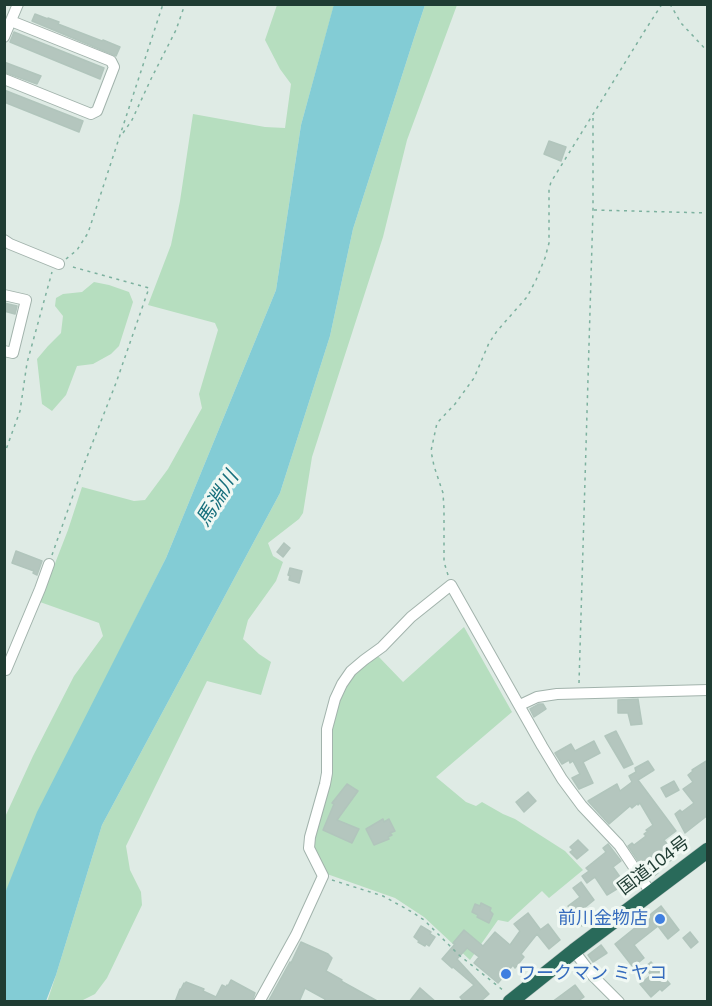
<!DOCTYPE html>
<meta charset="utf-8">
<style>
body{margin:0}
#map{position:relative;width:712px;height:1006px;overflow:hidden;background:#dfebe5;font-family:Helvetica,sans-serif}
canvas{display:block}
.frame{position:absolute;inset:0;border:6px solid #1f3c33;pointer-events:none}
</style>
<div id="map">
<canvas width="712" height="1006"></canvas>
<div class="frame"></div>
</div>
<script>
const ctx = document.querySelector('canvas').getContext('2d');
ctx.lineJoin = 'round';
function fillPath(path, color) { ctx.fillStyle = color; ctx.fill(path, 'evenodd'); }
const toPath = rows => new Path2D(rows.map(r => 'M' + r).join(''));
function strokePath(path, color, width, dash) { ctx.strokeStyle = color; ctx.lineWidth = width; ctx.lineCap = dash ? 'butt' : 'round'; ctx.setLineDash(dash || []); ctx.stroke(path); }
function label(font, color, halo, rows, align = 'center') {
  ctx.font = font + ' Helvetica,"Noto Sans JP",sans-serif'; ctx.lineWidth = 6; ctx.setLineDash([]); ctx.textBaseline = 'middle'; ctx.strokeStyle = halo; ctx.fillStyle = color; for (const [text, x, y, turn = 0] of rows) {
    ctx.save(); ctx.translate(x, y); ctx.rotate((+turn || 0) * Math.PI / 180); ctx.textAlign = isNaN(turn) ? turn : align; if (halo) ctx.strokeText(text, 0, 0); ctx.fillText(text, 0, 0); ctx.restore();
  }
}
fillPath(toPath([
 [277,5,334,5,301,125,276,290,166,558,96,698,5,893,5,817,33,756,74,676,103,636,99,623,40,602,68,530,82,487,134,501,145,500,168,469,202,408,199,394,218,330,215,323,148,305,171,245,180,201,193,114,265,127,285,128,291,84,280,69,265,40],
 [425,5,457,5,407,140,383,237,312,457,303,513,299,519,268,543,273,556,283,562,276,581,248,620,243,639,259,654,271,662,261,695,207,681,126,846,130,870,141,892,142,905,107,978,95,994,81,1001,47,1002,56,975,102,825,280,493,330,336,353,229,414,38],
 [94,282,109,285,129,292,133,302,119,346,111,354,93,364,77,366,66,395,52,411,42,404,37,359,48,346,61,333,63,316,55,306,56,298,63,294,82,292],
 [464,627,512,712,436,777,466,802,476,806,482,802,503,814,515,819,565,851,583,870,549,898,542,891,508,922,498,920,470,960,424,917,395,898,327,874,315,849,315,838,332,732,339,700,347,685,355,673,377,655,403,682]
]), '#b6debf');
fillPath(toPath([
 [334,4,425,5,414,38,353,229,330,336,280,493,102,825,56,975,46,1001,5,1001,5,893,37,812,166,558,276,290,301,125]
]), '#83ccd5');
const building = toPath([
 [35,14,48,19,48,18,59,22,58,24,102,41,103,40,120,47,116,56,32,21,35,14],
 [14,32,104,68,100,79,10,42,14,32],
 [4,62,41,76,37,84,4,72,4,62],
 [4,90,83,121,79,132,4,102,4,90],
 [549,141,566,147,561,161,544,154,549,141],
 [4,303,17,306,15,314,4,311,4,303],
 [284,543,290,548,283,557,277,552,284,543],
 [16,551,42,561,37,575,33,573,34,571,12,563,16,551],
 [290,568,302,571,299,583,289,580,290,576,288,575,290,568],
 [638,699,642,724,631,725,628,713,618,713,618,700,638,699],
 [539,704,543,704,546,709,534,717,530,709,539,704],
 [616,731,633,764,624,768,605,736,616,731],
 [594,741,600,753,583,762,593,783,579,789,572,778,580,774,573,761,570,763,569,760,562,764,555,753,571,744,575,751,594,741],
 [708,760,708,815,685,833,675,814,680,810,682,812,694,803,683,789,693,782,688,775,693,771,692,770,708,760],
 [648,761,654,770,638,780,676,831,664,840,676,856,670,861,667,857,654,867,658,873,650,879,628,846,632,843,634,845,646,836,644,834,648,831,646,830,653,825,640,803,638,805,638,803,632,808,630,806,609,824,588,801,617,784,620,791,632,782,629,776,636,772,635,768,648,761],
 [674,781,679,790,666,797,661,788,674,781],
 [347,784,358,791,337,820,359,829,352,843,323,830,334,804,332,803,347,784],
 [528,792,536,801,524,812,516,802,528,792],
 [383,819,384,822,389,819,395,831,390,833,392,835,388,837,389,839,374,845,366,829,383,819],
 [578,840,588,850,577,859,570,852,573,850,570,847,578,840],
 [608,844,621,861,613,867,625,884,607,895,595,877,587,883,582,876,589,871,586,868,606,852,603,848,608,844],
 [581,882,594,900,583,909,591,920,582,926,568,906,580,897,573,888,581,882],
 [481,903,491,908,490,911,493,914,489,923,477,917,478,915,472,912,475,904,480,906,481,903],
 [661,906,679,930,668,939,658,926,634,945,644,958,633,967,615,944,636,927,632,921,639,916,642,921,661,906],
 [528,913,540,929,540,930,548,924,560,940,549,949,537,934,521,954,524,957,515,968,513,965,498,983,474,963,479,957,467,948,457,959,489,994,480,1002,464,1002,460,997,474,985,453,967,452,968,442,959,455,944,453,943,464,930,483,946,495,932,510,945,520,931,514,924,528,913],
 [421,926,431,932,430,934,435,937,429,946,426,944,425,946,418,942,419,941,414,937,421,926],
 [690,932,698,942,691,948,683,938,690,932],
 [301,942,328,954,332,958,326,971,342,980,341,981,379,1002,324,1002,325,999,305,988,299,1002,268,1002,290,962,291,963,301,942],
 [601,945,607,953,593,962,588,955,601,945],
 [651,962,670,984,662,991,660,989,651,997,640,984,651,975,645,967,651,962],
 [231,980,255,993,252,1002,175,1002,180,989,181,989,184,983,185,984,186,982,204,989,203,991,216,997,222,985,226,987,227,985,228,986,231,980],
 [575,985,584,997,577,1002,552,1002,575,985],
 [420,988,436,1002,409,1002,420,988]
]);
fillPath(building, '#b4c6be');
strokePath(building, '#b1c5bc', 1.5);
const minor = toPath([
 [4,37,18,4],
 [4,79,91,114,97,111,114,67,111,61,11,21],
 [4,240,10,244,59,264],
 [4,295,26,300,13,353,4,351],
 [4,670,6,670,40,589,49,564],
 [520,705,537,697,557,694,708,690],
 [574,951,593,976,619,1002],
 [259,1002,296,935,323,876,309,848,310,837,325,784,327,773,327,729,335,699,342,684,351,671,364,660,382,647,411,617,451,585,542,746,562,779,582,806,619,845,651,893]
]);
const highway = toPath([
 [510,1002,574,951,708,850]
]);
strokePath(minor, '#a2b3ac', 12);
strokePath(highway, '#c0c8c6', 16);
strokePath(toPath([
 [670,4,681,23,708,52],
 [123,133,132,120,151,79,176,30,185,4],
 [594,210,708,213],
 [66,259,77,250,88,233,163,4],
 [4,455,20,411,27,363,52,272],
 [52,555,83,467,116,383,149,288,69,266],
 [448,575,444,562,444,509,443,493,434,466,431,451,437,423,455,404,474,378,489,343,497,331,527,297,536,280,545,258,549,243,549,189,551,182,644,32,662,4],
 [579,683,593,210,593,118],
 [332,880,383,896,412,912,424,920,459,955,504,991]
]), '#7db19f', 1.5, [3, 4.5]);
strokePath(minor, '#fff', 10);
strokePath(highway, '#296a5a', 15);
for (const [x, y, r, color] of [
 [660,919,6,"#3f7fe0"],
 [506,974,6,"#3f7fe0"]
]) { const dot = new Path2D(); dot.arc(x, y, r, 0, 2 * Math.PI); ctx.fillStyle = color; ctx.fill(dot); strokePath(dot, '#f0f8f3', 2); }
label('18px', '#1f3c33', '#f0f8f3', [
 ["国道104号",654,866,-37]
]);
label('18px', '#366cbe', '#f0f8f3', [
 ["前川金物店",648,919],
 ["ワークマン ミヤコ",518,974,"left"]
], 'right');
label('italic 20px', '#166f7c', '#f0f8f3', [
 ["馬淵川",218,499,-58]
]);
</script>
